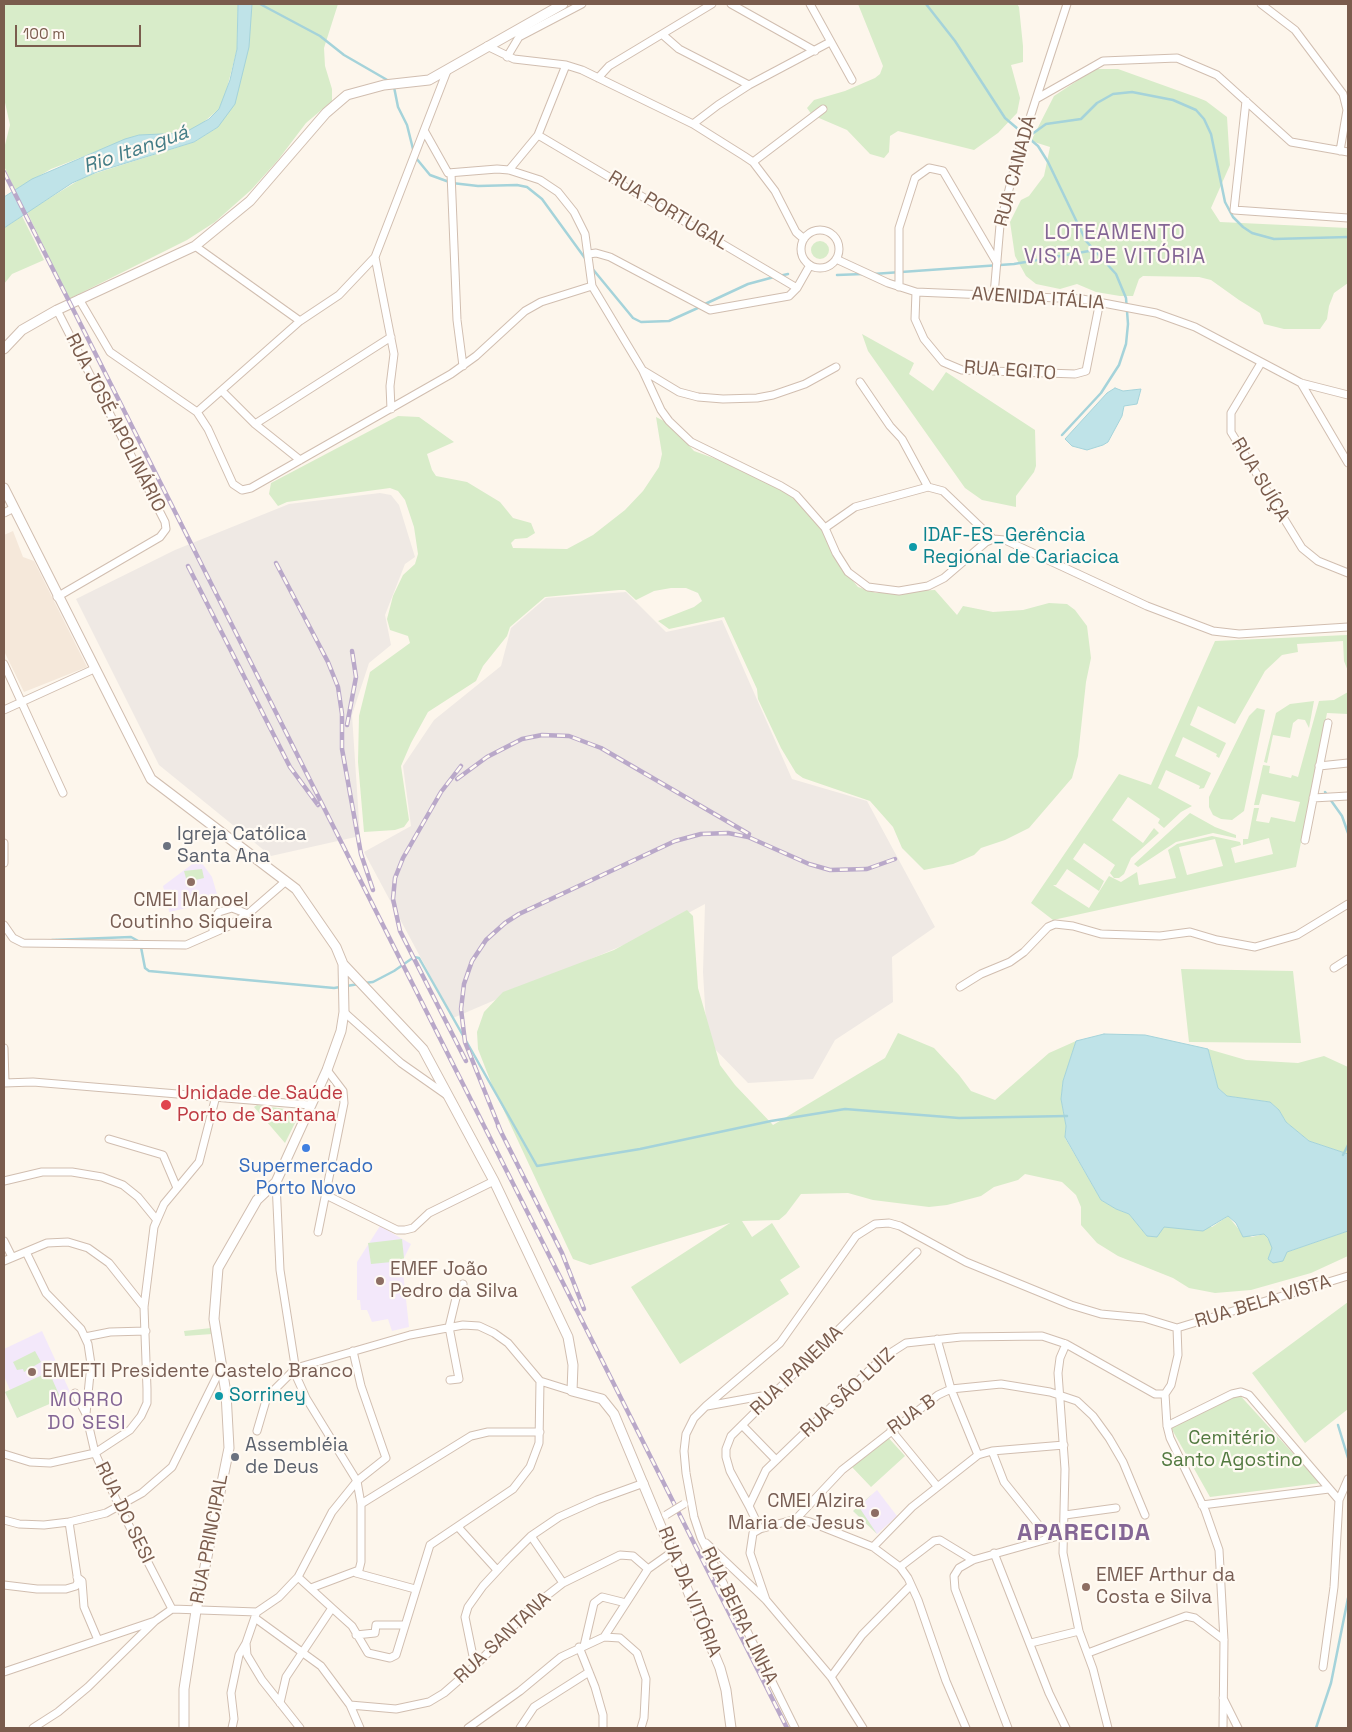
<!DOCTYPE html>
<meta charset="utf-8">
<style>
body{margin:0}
#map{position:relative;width:1352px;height:1732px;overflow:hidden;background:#fdf6ec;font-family:"Space Grotesk",sans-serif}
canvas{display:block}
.frame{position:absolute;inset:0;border:5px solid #7a5c4d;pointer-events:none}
.scale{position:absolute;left:15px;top:25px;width:126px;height:22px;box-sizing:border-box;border:2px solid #7a5c4d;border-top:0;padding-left:6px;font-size:15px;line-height:18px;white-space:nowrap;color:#7a5c4d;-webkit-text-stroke:4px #fffaf3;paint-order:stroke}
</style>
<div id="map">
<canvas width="1352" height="1732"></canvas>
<div class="frame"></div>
<div class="scale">100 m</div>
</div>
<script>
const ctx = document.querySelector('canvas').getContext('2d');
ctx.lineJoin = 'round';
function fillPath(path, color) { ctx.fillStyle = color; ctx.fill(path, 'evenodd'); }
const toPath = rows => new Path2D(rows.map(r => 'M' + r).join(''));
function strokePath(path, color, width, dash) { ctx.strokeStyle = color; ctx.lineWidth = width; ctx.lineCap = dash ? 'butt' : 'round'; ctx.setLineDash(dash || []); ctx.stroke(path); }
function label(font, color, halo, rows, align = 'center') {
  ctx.font = font + ' "Space Grotesk",sans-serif'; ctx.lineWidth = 4.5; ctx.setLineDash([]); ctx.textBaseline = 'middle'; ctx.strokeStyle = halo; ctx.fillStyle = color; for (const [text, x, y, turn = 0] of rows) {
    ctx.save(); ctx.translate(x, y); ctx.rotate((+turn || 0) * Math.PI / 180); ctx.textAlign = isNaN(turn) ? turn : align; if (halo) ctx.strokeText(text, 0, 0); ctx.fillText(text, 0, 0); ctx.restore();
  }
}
fillPath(toPath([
 [13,531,23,557,34,561,87,667,24,692,4,651,4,535]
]), '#f5e8da');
fillPath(toPath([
 [380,493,391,495,399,505,415,557,405,564,385,615,391,645,369,663,352,715,360,836,271,856,159,765,76,599,175,550,289,504],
 [626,592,666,632,722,620,792,779,867,801,935,927,892,957,893,1002,835,1040,813,1079,748,1083,707,1041,703,972,705,904,647,935,453,1018,364,852,411,826,403,766,434,720,501,666,511,628,546,598]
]), '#efe9e4');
fillPath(toPath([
 [199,859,212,877,219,901,169,912,167,891,164,890,163,886],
 [380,1226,411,1244,402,1262,409,1327,392,1331,388,1319,372,1322,367,1310,361,1310,360,1300,357,1300,357,1262],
 [42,1331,71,1394,17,1418,5,1392,10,1390,4,1376,4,1349],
 [877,1490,897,1516,877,1534,853,1511]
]), '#f3e8fa');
fillPath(toPath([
 [4,4,238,4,237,49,225,96,219,109,198,127,184,133,169,135,139,135,51,169,15,190,4,166,4,149,10,125,4,98],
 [252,4,338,4,324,48,325,66,332,89,332,101,306,123,278,160,251,190,215,222,187,240,69,299,27,212,84,177,194,142,218,127,249,25],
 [858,4,1017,4,1019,7,1023,46,1023,62,1011,65,1020,98,1017,113,998,133,974,150,898,131,890,136,889,152,884,158,870,154,847,130,812,115,807,108,814,100,845,91,875,78,880,74,883,66],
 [1095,69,1118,69,1196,97,1206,101,1227,117,1230,165,1211,208,1220,222,1348,228,1348,283,1334,293,1329,306,1327,319,1320,329,1284,329,1264,324,1260,313,1239,300,1211,280,1199,277,1143,276,1139,279,1133,296,1120,296,1096,292,1077,284,1060,289,1036,284,1026,276,1015,256,1010,222,1021,200,1029,196,1044,176,1050,147,1031,141,1054,96],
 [22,216,44,260,12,274,4,284,4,228],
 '811 250a9 9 0 1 1 18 0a9 9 0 1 1-18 0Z',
 [862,334,914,363,909,374,933,391,946,372,1035,430,1036,466,1034,472,1016,496,1016,507,982,500,965,488,868,351],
 [398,416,419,417,454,442,427,454,432,470,436,476,467,482,500,502,513,518,531,523,535,533,527,538,515,539,511,543,513,548,567,549,593,535,625,510,643,491,659,467,662,454,656,417,670,424,694,451,741,468,779,487,796,498,819,525,839,564,858,587,876,593,935,590,957,615,963,606,993,612,1023,610,1049,603,1067,604,1075,610,1087,626,1091,658,1086,682,1078,756,1072,778,1029,828,1005,840,981,848,974,855,953,864,924,870,902,848,893,827,870,801,803,778,796,773,781,748,758,699,757,689,724,617,669,629,658,621,694,607,702,601,698,593,686,588,671,588,654,591,636,600,625,590,619,590,545,597,510,627,507,636,483,666,476,681,428,712,411,743,401,766,409,820,404,827,395,830,364,832,358,762,359,716,370,672,410,643,408,636,390,630,387,619,393,596,403,575,415,564,418,554,414,527,405,500,398,491,390,488,287,502,278,506,269,494,271,483],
 [1347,635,1348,671,1344,661,1343,641,1297,644,1298,652,1282,655,1265,671,1235,724,1198,706,1190,725,1226,743,1219,758,1216,756,1217,754,1183,737,1175,756,1211,773,1204,788,1199,789,1200,786,1166,770,1158,788,1192,806,1181,812,1164,828,1158,823,1160,819,1128,797,1112,820,1143,843,1154,828,1159,833,1131,858,1124,874,1119,878,1114,878,1110,873,1115,865,1084,843,1073,859,1104,881,1099,891,1067,869,1056,885,1053,885,1089,908,1109,876,1121,882,1137,872,1139,885,1176,878,1168,850,1177,844,1212,836,1240,842,1241,845,1231,848,1235,863,1273,854,1269,838,1243,845,1243,839,1248,839,1254,808,1259,808,1256,821,1269,823,1271,817,1295,822,1300,802,1262,794,1259,805,1254,805,1263,765,1270,766,1269,773,1291,778,1292,775,1298,777,1319,701,1334,700,1348,692,1348,714,1327,713,1296,867,1053,920,1031,903,1119,774,1151,785,1215,641],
 [1215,839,1223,866,1187,875,1179,847],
 [1314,701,1309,728,1305,720,1298,719,1293,723,1290,738,1273,735,1267,763,1264,762,1276,713,1290,704],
 [1257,708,1265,710,1244,811,1232,820,1221,819,1213,815,1209,807,1209,797,1249,716],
 [1190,813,1215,827,1236,835,1236,838,1213,833,1176,842,1138,867,1134,864],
 [202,869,204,878,187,882,184,871],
 [687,910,693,916,698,988,720,1065,735,1085,773,1125,885,1058,898,1033,934,1048,959,1075,971,1091,995,1100,1049,1053,1076,1041,1063,1082,1061,1099,1066,1126,1065,1138,1101,1200,1116,1209,1129,1214,1147,1236,1160,1231,1164,1227,1212,1227,1228,1216,1241,1232,1252,1237,1264,1234,1272,1243,1272,1248,1287,1252,1348,1231,1348,1256,1311,1273,1251,1290,1215,1293,1189,1288,1173,1278,1118,1256,1097,1243,1081,1225,1081,1207,1076,1195,1062,1182,1025,1174,1018,1180,994,1187,981,1196,947,1205,929,1207,873,1200,848,1193,801,1194,786,1214,779,1220,742,1221,752,1237,772,1223,800,1267,780,1280,789,1294,680,1364,631,1287,730,1223,590,1265,573,1259,492,1085,478,1049,477,1032,484,1012,503,992,614,950],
 [1181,969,1293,971,1301,1043,1189,1042],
 [1208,1049,1246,1060,1298,1063,1324,1056,1348,1067,1348,1154,1309,1141,1286,1122,1279,1110,1270,1102,1227,1096,1218,1088],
 [257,1105,292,1110,298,1114,298,1117,285,1143,254,1107],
 [402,1239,404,1258,402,1261,371,1264,368,1243],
 [1348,1302,1348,1409,1305,1443,1252,1373],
 [211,1328,212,1334,185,1336,184,1331],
 [35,1351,41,1362,24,1372,23,1369,17,1370,13,1362],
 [49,1372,61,1399,17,1418,5,1392],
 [1236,1391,1320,1483,1210,1497,1170,1426],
 [886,1435,905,1456,871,1487,851,1466],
 [872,1494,859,1507,877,1534,853,1511]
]), '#d8ecc9');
const water = toPath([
 [238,4,252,4,249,47,235,104,218,127,194,142,97,172,72,183,4,228,4,197,32,179,125,139,139,135,184,133,209,119,219,109,230,80,237,49,238,4],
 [1115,388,1123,391,1141,389,1137,404,1124,406,1122,416,1108,442,1103,445,1087,450,1072,446,1065,439,1107,393,1115,388],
 [1104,1034,1145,1035,1208,1049,1218,1088,1227,1096,1270,1102,1279,1110,1286,1122,1309,1141,1348,1154,1348,1231,1287,1252,1283,1261,1273,1263,1268,1259,1272,1248,1268,1238,1264,1234,1243,1237,1236,1223,1228,1216,1203,1231,1164,1227,1157,1237,1147,1236,1129,1214,1116,1209,1101,1200,1065,1137,1066,1126,1061,1099,1063,1081,1076,1041,1104,1034]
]);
fillPath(water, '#bfe3e8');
strokePath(water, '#a5d3da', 1);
strokePath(toPath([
 [260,4,320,36,344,55,389,81],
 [926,4,955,41,1005,118,1038,146,1048,162,1086,241,1116,274,1126,298,1128,324,1126,344,1119,365,1101,393,1062,435],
 [394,87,398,107,407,125,414,153],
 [1028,137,1046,124,1081,119,1097,103,1113,94,1132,92,1173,100,1196,110,1204,119,1211,134,1225,202,1233,217,1243,227,1252,233,1274,239,1348,237],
 [416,158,430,175,452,183,478,186,517,185,527,187,542,199,587,261],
 [591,267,633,318,641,322,669,321,700,307],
 [873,274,1014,264,1095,250],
 [837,275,863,274],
 [779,276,788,274],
 [705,304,748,284,774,277],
 [1325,792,1342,816,1348,833],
 [52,940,131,937,140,942,145,968,149,971,334,988,359,984],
 [364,983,373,982,394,971,414,957,419,958,537,1166,640,1149,771,1121,845,1109,959,1118,1067,1116],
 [1343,1155,1348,1145],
 [1338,1425,1348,1458],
 [1316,1728,1331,1683,1348,1598]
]), '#a5d3da', 2.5);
const minor = toPath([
 [731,4,815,51],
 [810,4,852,80],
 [1261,4,1295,30,1343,94,1347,110,1340,151],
 [663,35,679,49,749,85],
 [487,46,514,59,566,65,582,70,693,124,744,156,753,162,775,191,796,232,804,239],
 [507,57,519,37,582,4],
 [598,78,609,66,712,4],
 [1036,99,1067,4],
 [1246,101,1234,210,1348,218],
 [693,124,718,105,749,85,830,42],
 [425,132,448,173,497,169,509,170,540,180,558,192,574,212,585,234,592,286,643,371,661,410,669,421,691,442,781,486,796,495,825,528,836,553,848,572,868,587,899,591,928,586,944,578,986,542,993,539,1005,540,1147,606,1213,631,1239,634,1348,627],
 [538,135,797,288],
 [753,162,823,109],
 [509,170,538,135,566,65],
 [451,173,457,320,463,366],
 '801 249a19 19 0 1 1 38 0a19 19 0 1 1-38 0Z',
 [195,246,300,321],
 [589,254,596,253,610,257,710,310,789,296,797,288,810,265],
 [375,257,394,354,390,386,391,409],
 [836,259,888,283,916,292,1082,299,1156,313,1195,327,1301,383,1348,395],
 [899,287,899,228,915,178,929,168,943,171,997,263],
 [916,292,915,319,924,339,943,362,962,370,1075,374,1086,371,1100,301],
 [994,295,1000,225,1017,158,1036,99,1103,61,1177,58,1217,75,1291,142,1348,152],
 [79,299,110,352,197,412,208,429,233,484,242,490,251,488,451,374,476,356,525,311,541,302,592,286],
 [57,310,165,522,166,529,160,537,57,597],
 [1261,363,1231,413,1231,432,1302,548,1318,561,1348,573],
 [644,371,679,392,698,397,723,399,757,398,773,395,805,384,836,367],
 [860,382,890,426,902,439,928,487,943,491,993,539],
 [1301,383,1348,463],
 [222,391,255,424,300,460],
 [197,412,300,321,339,295,375,257,447,71],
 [255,424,391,337],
 [4,513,14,508],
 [825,528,855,507,928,487],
 [4,664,63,793],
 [4,710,94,669],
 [1319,766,1348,763],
 [1313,798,1348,796],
 [1305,840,1328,723],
 [4,843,4,863],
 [4,925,13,938,23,943,186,945,227,927,248,914,286,881],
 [213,932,213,920,219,912,232,908,248,914],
 [1334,968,1348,959],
 [960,987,981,974,1010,962,1024,952,1048,927,1055,924,1073,926,1101,934,1160,936,1190,932,1217,940,1255,947,1297,935,1348,904],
 [344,1012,401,1063,448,1096],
 [4,1048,5,1083],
 [4,1083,33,1082,310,1105],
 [109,1139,163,1155,177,1188],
 [4,1181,42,1172,72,1172,102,1177,123,1185,138,1197,156,1219],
 [276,1182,280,1270,297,1378,306,1398,357,1481,361,1504,361,1562,359,1570,311,1588],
 [326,1195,397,1230,405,1230,413,1228,429,1213,494,1181],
 [318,1232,344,1103,343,1091,327,1070],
 [4,1241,12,1257],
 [26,1252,46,1293,81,1329,88,1344,91,1364,86,1414],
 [4,1261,47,1243,68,1242,88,1248,109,1263,144,1307],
 [1177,1328,1178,1355,1171,1385,1165,1394,1167,1426,1170,1438,1205,1510,1219,1550,1224,1640,1223,1728],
 [1177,1328,1348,1276],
 [85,1337,110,1332,146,1331],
 [937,1339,951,1389,978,1455],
 [1066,1344,1060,1358,1058,1373,1065,1469,1063,1553,1079,1631,1093,1669,1108,1728],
 [450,1380,459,1379,449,1327,456,1298,463,1284],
 [75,1393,86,1414,95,1453,119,1506,172,1609],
 [707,1406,773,1394],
 [742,1425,776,1460],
 [1167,1426,1232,1394,1241,1392,1249,1395,1339,1500],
 [891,1430,937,1486],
 [257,1431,267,1397,296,1368,410,1335,463,1325,479,1326,494,1333,508,1343,540,1381,572,1391],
 [992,1451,1004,1482,1049,1538],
 [4,1454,30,1462,50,1463,95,1453,130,1430,141,1416,147,1403,147,1389,144,1307,154,1227,164,1204,199,1162,216,1096],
 [361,1504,471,1436,488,1432,540,1432],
 [1202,1505,1329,1489],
 [749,1506,730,1471,726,1457,726,1449,731,1436,917,1252],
 [1065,1515,1116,1508],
 [796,1519,842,1470,938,1395,951,1389,1001,1384,1050,1392,1077,1401,1093,1416,1109,1438,1123,1462,1145,1515],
 [4,1520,19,1524,44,1525,69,1522,106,1513,142,1493,172,1467,221,1368],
 [458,1527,497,1570],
 [760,1529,749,1506,766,1470,881,1359,906,1343,961,1337,1042,1336,1066,1344,1155,1394,1165,1394],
 [531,1536,563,1583],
 [706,1543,766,1600,831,1677,863,1728],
 [873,1547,912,1507,978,1455,992,1451,1064,1445],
 [994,1553,1049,1693,1066,1728],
 [900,1567,934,1541,940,1540,973,1560],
 [356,1573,415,1589],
 [77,1577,82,1581,84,1607,98,1640],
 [298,1577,332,1608],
 [4,1585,37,1589,66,1589,76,1586,78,1582,69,1522],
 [766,1600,750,1553,753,1533,760,1529,796,1519,810,1522,873,1547,900,1567,908,1578,918,1600,946,1681,966,1728],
 [256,1614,246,1643,247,1655,262,1680,300,1728],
 [255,1618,321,1666,350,1705,360,1728],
 [356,1635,375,1633,376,1625,405,1625],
 [604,1637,620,1638,637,1653,646,1679,644,1718,641,1728],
 [1031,1643,1079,1631],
 [584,1646,594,1603,602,1597,626,1603],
 [579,1647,595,1687,603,1715,603,1728],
 [1088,1653,1186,1616,1195,1618,1224,1640],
 [475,1666,465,1617,468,1607,483,1586,508,1559,531,1536,559,1517,597,1500,644,1483],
 [1323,1667,1334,1587,1339,1500,1348,1479],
 [4,1672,155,1621,172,1609,257,1612,279,1597,298,1577,332,1512,357,1481,386,1458,361,1386,353,1351],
 [831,1677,862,1635,911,1585],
 [1223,1698,1238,1728],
 [280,1703,286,1677,332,1608,352,1626,368,1653,390,1658,396,1655,430,1545,513,1489,530,1467,539,1443,540,1381],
 [350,1705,396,1709,429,1702,444,1693,475,1666,531,1608,563,1583,620,1555,633,1556,648,1569],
 [33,1728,58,1712,88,1687,155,1621],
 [232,1728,234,1719,231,1693,239,1655,246,1643],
 [468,1728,520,1691,561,1657,604,1637,648,1569,672,1552],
 [520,1728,534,1707,589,1672],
 [795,1728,701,1538,694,1517,686,1473,684,1451,686,1434,694,1418,706,1406,780,1343,856,1236,875,1224,889,1223,900,1226,966,1262,1071,1305,1101,1314,1144,1318,1177,1328],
 [1008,1728,955,1589,954,1576,959,1568,973,1560,1062,1535]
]);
const tertiary = toPath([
 [4,349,22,330,57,310,195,246,250,201,326,113,347,95,384,85,429,80,563,4],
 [4,488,151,779,296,889,336,947,343,964,344,1012,341,1031,327,1070,276,1182,257,1200,218,1268,214,1319,226,1393,229,1448,196,1611,184,1689,184,1728],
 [343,964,423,1049,494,1181,568,1337,573,1365,572,1391,602,1399,614,1414,720,1668,726,1690,731,1728]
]);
strokePath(minor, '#d1beb0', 9);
strokePath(tertiary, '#d1beb0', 11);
strokePath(minor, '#fff', 7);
strokePath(tertiary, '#fff', 9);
const rail = toPath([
 [4,172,787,1728],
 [276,563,328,662,338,687,342,714,342,749,361,854,373,890],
 [188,566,290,767,318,805],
 [347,725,356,677,352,651],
 [461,766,441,792,403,858,395,878,393,899,400,931,466,1061],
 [457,779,487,757,522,739,542,735,569,736,601,748,749,834],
 [498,1126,562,1253,584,1309],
 [501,1132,465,1042,461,1009,464,984,472,961,486,940,505,923,519,914,675,841,701,834,728,833,748,837,809,864,830,870,867,869,895,859]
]);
strokePath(rail, '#b9a8c9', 4.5);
strokePath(rail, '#fffaf3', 2.5, [8]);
const minorBridge = toPath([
 [666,1515,684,1504]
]);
strokePath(minorBridge, '#d1beb0', 9, []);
strokePath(minorBridge, '#fff', 7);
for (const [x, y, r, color] of [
 [913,547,5,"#0f9aa8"],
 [167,846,5,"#6b7280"],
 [191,882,5,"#8d6e63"],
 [166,1105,6,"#e0444e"],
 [306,1148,5,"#3f7fe0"],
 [380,1281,5,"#8d6e63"],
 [32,1372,5,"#8d6e63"],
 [219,1396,5,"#0f9aa8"],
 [235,1457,5,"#6b7280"],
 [875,1513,5,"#8d6e63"],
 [1086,1587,5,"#8d6e63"]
]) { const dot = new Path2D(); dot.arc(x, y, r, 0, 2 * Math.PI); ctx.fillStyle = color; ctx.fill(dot); strokePath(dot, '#fffaf3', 2); }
label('19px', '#7a5c4d', '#fffaf3', [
 ["RUA CANADÁ",1016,171,-75],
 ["RUA PORTUGAL",668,211,31],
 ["AVENIDA ITÁLIA",1038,299,4],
 ["RUA EGITO",1010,371,4],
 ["RUA JOSÉ APOLINÁRIO",115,423,63],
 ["RUA SUÍÇA",1260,480,59],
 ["RUA BELA VISTA",1263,1302,-17],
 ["RUA IPANEMA",797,1371,-44],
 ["RUA SÃO LUIZ",848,1393,-43],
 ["RUA B",912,1415,-36],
 ["RUA DO SESI",124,1513,64],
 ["RUA PRINCIPAL",210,1539,-79],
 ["RUA DA VITÓRIA",689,1592,68],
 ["RUA BEIRA LINHA",739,1616,64],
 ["RUA SANTANA",503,1638,-43]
]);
label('19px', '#0d838f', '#fffaf3', [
 ["IDAF-ES_Gerência",923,536],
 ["Regional de Cariacica",923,558],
 ["Sorriney",229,1396]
], 'left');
label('19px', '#5b616d', '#fffaf3', [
 ["Igreja Católica",177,835],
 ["Santa Ana",177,857],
 ["Assembléia",245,1446],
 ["de Deus",245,1468]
], 'left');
label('19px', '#785e54', '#fffaf3', [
 ["CMEI Manoel",191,901,"center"],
 ["Coutinho Siqueira",191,923,"center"],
 ["EMEF João",390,1270],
 ["Pedro da Silva",390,1292],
 ["EMEFTI Presidente Castelo Branco",42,1372],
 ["CMEI Alzira",865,1502,"right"],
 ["Maria de Jesus",865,1524,"right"],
 ["EMEF Arthur da",1096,1576],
 ["Costa e Silva",1096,1598]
], 'left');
label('19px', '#be3a42', '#fffaf3', [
 ["Unidade de Saúde",177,1094],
 ["Porto de Santana",177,1116]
], 'left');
label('19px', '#366cbe', '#fffaf3', [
 ["Supermercado",306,1167],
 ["Porto Novo",306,1189]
]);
label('19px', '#537a41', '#fffaf3', [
 ["Cemitério",1232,1439],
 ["Santo Agostino",1232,1461]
]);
label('italic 20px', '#437c86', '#fffaf3', [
 ["Rio Itanguá",136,150,-19]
]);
ctx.letterSpacing = '1px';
label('20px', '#846695', '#fffaf3', [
 ["MORRO",87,1401],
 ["DO SESI",87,1424]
]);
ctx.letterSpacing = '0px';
ctx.letterSpacing = '1px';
label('21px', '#846695', '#fffaf3', [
 ["LOTEAMENTO",1115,233],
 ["VISTA DE VITÓRIA",1115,257]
]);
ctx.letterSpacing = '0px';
ctx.letterSpacing = '1px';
label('bold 24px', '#846695', '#fffaf3', [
 ["APARECIDA",1084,1533]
]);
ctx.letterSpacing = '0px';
</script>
